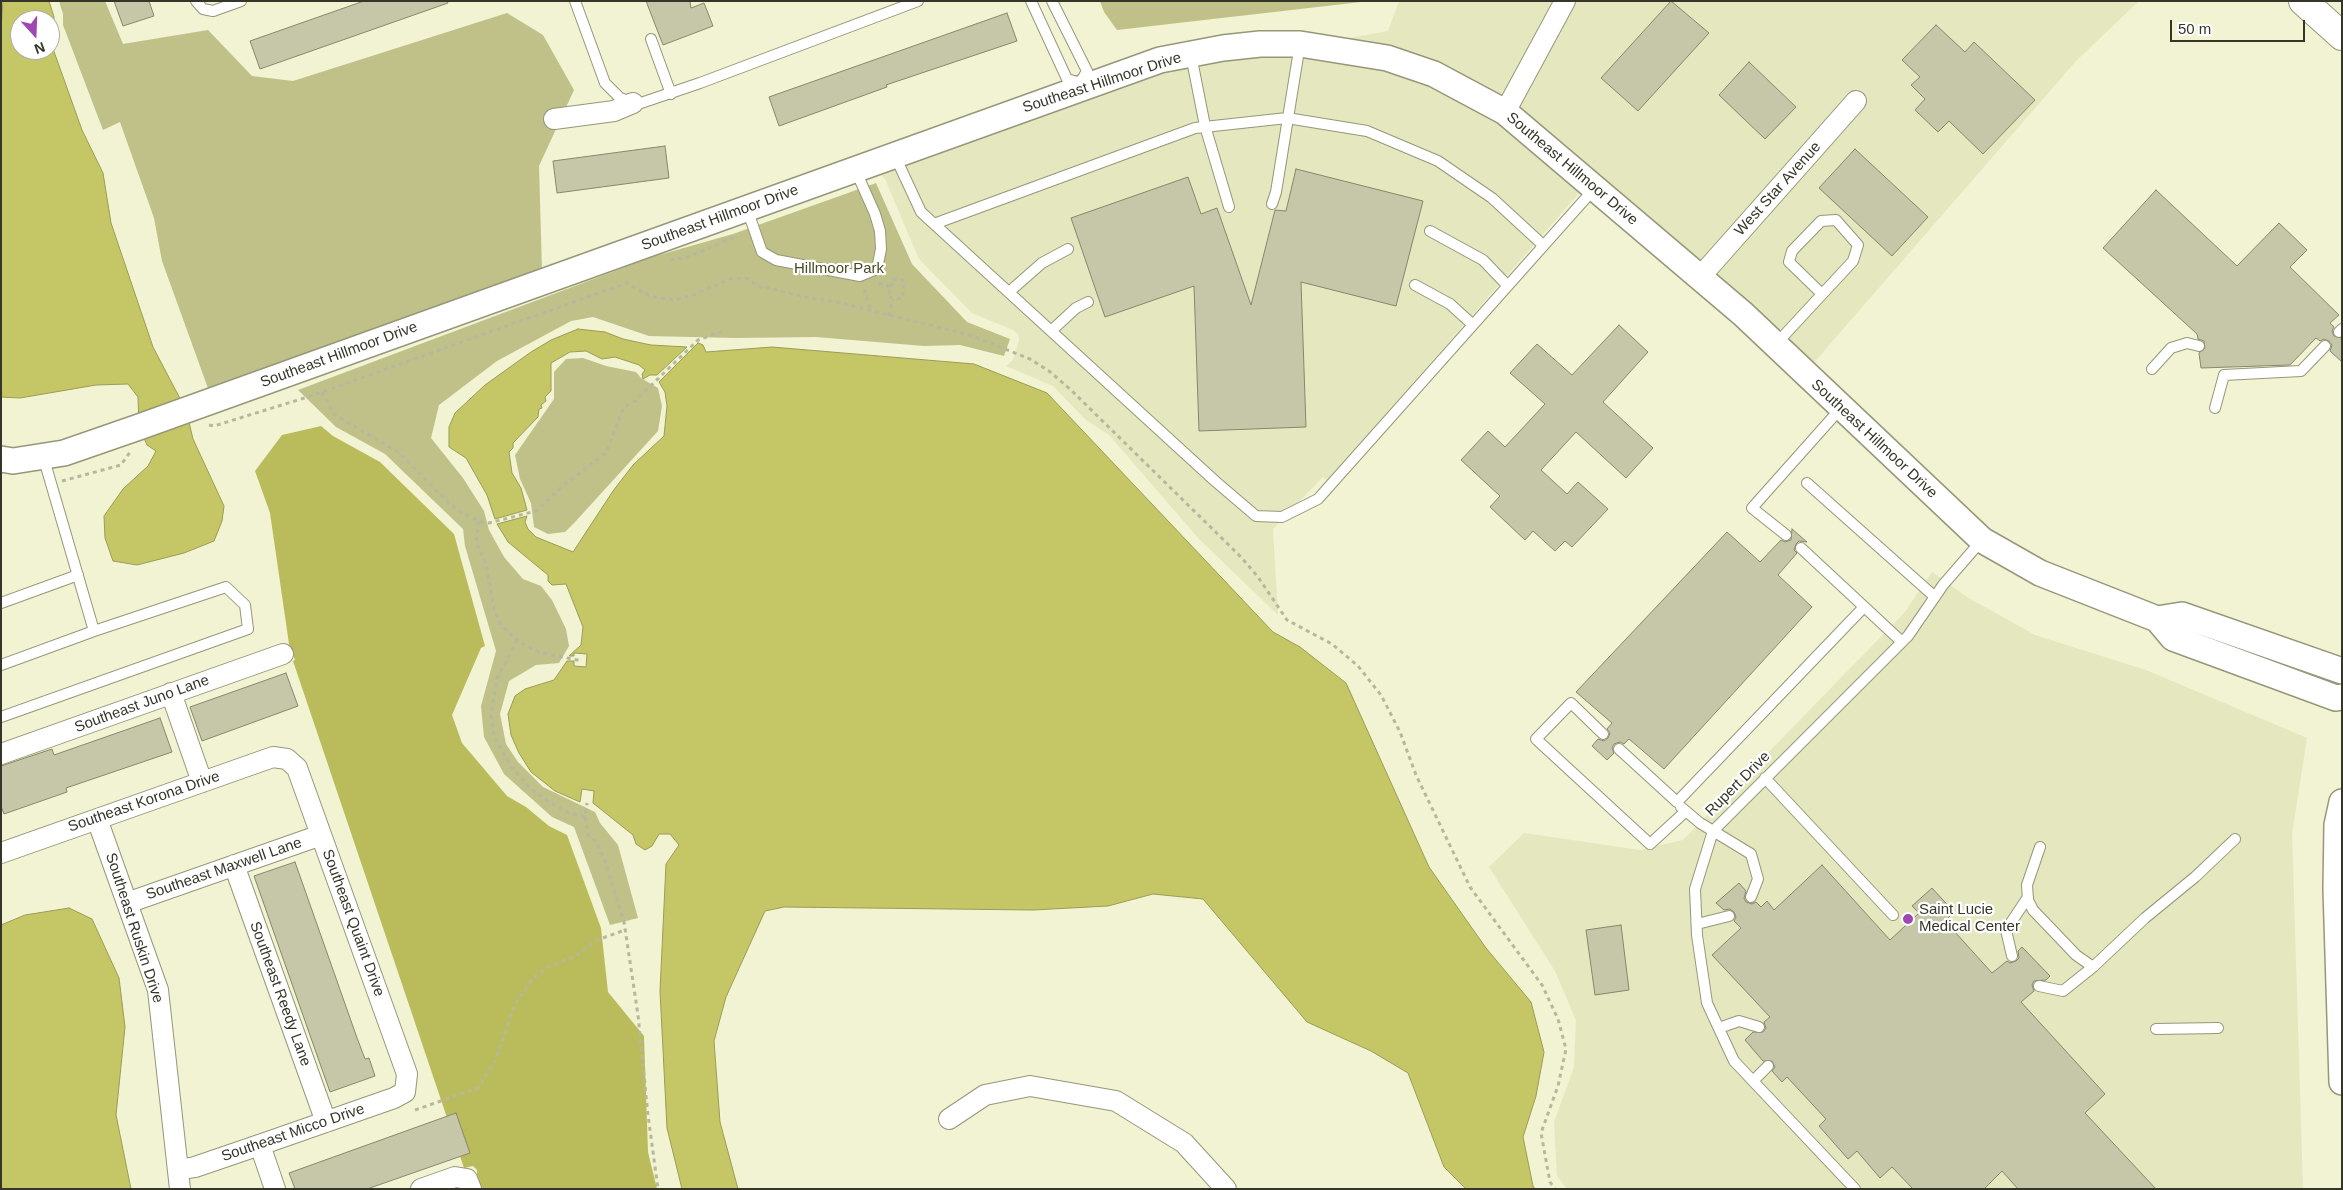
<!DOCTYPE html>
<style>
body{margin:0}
#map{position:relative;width:2343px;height:1190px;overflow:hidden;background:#f1f3d2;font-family:Arial,sans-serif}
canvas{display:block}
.frame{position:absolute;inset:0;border:2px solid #353629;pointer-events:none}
.north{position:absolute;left:10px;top:10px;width:50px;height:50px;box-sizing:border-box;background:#fff;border:1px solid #aeafa9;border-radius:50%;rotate:160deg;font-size:14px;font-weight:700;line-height:20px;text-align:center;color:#353629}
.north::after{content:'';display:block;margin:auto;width:18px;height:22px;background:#9f47b3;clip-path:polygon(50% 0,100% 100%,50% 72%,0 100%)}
.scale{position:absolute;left:2170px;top:20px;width:135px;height:22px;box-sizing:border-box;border:2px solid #353629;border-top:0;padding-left:6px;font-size:15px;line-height:18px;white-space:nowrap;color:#353629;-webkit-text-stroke:4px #fff;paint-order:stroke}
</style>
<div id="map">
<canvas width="2343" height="1190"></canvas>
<div class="frame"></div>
<div class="north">N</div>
<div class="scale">50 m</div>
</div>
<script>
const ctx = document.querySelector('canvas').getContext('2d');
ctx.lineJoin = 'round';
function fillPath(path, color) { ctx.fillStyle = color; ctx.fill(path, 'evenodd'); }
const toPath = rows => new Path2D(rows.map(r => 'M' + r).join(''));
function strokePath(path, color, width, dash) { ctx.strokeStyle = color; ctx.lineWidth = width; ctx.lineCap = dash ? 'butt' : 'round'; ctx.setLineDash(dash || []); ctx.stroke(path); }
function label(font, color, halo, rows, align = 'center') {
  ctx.font = font + ' Arial,sans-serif'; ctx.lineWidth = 4.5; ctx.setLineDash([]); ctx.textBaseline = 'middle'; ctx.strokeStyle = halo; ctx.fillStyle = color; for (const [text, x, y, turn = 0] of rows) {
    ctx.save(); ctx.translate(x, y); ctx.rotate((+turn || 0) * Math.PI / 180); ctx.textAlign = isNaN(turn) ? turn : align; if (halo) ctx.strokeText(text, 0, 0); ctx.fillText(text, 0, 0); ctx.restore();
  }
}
fillPath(toPath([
 [1399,1,2139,1,2076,61,1811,366,1547,133,1344,39,1388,31],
 [1300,55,1385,68,1431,84,1501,121,1737,322,1797,378,1580,192,1327,481,1323,477,1273,529,1278,615,1199,539,1109,435,1086,420,1053,386,1006,366,1013,360,1019,340,1018,334,1013,330,972,313,919,259,885,179,878,172,1163,70,1225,58],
 [1932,572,1967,597,2035,635,2146,670,2307,738,2292,834,2303,1189,1567,1189,1557,1176,1554,1122,1574,1067,1576,1020,1555,971,1489,867,1524,833,1640,850,1683,840,1904,613]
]), '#e5e7bf');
fillPath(toPath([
 [59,1,105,1,123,44,208,30,252,76,293,81,507,13,543,35,574,90,539,166,542,271,209,391,162,261,154,218,120,122,103,130,63,25,63,14],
 [1100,1,1370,1,1117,30,1104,12],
 [876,183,912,264,967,322,1010,339,1004,356,960,345,924,346,816,337,735,338,649,336,593,317,571,321,497,361,439,405,431,438,463,478,484,511,489,530,504,557,523,579,541,586,552,600,566,629,569,646,559,663,536,665,509,681,500,714,506,744,518,762,543,787,595,812,600,823,618,845,638,918,610,925,574,827,552,817,504,774,484,737,481,706,496,651,465,546,463,529,385,454,336,427,298,390,652,257,733,234],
 [583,358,606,366,636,372,641,378,658,388,662,406,658,431,575,522,565,532,548,534,534,527,531,503,520,479,515,455,554,399,554,372,566,359]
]), '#bfc188');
fillPath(toPath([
 [321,426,333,436,380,462,454,534,485,646,481,648,452,715,462,743,507,796,526,807,549,826,567,835,601,928,608,992,644,1036,648,1152,657,1189,481,1189,477,1178,477,1170,473,1166,464,1168,293,661,295,660,289,644,270,513,255,471,282,435]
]), '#babc5b');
const water = toPath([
 [3,1,49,1,54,17,52,46,82,130,103,173,111,223,153,347,186,410,193,439,224,506,222,521,214,541,184,553,137,565,113,561,105,538,104,516,123,489,148,466,156,451,147,445,139,427,138,397,128,384,96,385,20,398,1,397,1,30,3,1],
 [20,20,50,20,50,50,20,50,20,20],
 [578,329,605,332,623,339,651,345,687,347,657,375,650,375,643,379,642,374,645,370,639,365,615,357,602,359,586,351,570,352,551,363,551,391,545,397,546,401,541,405,542,408,539,409,538,417,513,443,513,448,509,452,512,473,521,488,527,510,495,519,487,495,466,458,449,447,449,427,455,413,485,385,531,352,551,340,578,329],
 [698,343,703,345,706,352,772,347,974,364,1047,393,1273,632,1300,647,1346,683,1429,867,1486,948,1531,1002,1544,1052,1536,1096,1523,1137,1533,1186,1535,1189,1466,1189,1444,1167,1408,1073,1371,1051,1307,1022,1203,899,1153,894,1108,906,1033,910,784,907,765,911,726,997,714,1041,720,1122,738,1189,682,1189,667,1128,660,991,666,864,679,845,670,834,659,834,652,846,645,850,636,844,633,835,593,803,594,791,582,789,580,802,555,791,531,772,519,753,511,735,508,714,515,696,525,689,554,680,567,661,574,661,574,666,586,667,587,654,574,653,574,656,569,656,581,645,583,627,566,584,552,585,548,581,548,575,508,542,497,524,527,516,525,522,528,529,536,537,573,552,613,491,633,465,664,436,667,406,665,392,659,382,698,343],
 [69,908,92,919,119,978,125,1027,116,1115,131,1189,1,1189,1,925,25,915,69,908]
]);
fillPath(water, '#c5c766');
strokePath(water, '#9a9c54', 1);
const building = toPath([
 [114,1,149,1,154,16,123,26,114,1],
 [364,1,447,1,448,3,260,69,250,41,364,1],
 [646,1,690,1,691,8,704,3,713,26,663,45,646,1],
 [1671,1,1709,33,1638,111,1601,78,1671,1],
 [1007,13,1017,41,886,85,887,87,779,126,769,97,1007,13],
 [1936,25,1965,52,1974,42,2035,100,1983,154,1949,121,1938,132,1915,110,1925,99,1911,85,1920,77,1902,60,1936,25],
 [1749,62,1796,107,1765,139,1719,95,1749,62],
 [665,146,669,178,557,193,553,161,665,146],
 [1855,149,1928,217,1892,256,1819,188,1855,149],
 [1296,169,1423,201,1396,306,1301,282,1306,427,1199,431,1194,286,1105,317,1071,218,1188,177,1201,214,1217,208,1251,305,1275,210,1286,211,1296,169],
 [2156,190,2237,266,2279,223,2307,250,2290,267,2339,315,2330,323,2334,327,2332,331,2334,336,2342,338,2342,362,2330,351,2332,345,2329,341,2324,339,2320,341,2316,338,2290,365,2201,368,2199,353,2205,348,2204,341,2198,339,2197,334,2103,248,2156,190],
 [1619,325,1648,352,1603,402,1653,448,1626,478,1576,432,1541,470,1567,494,1578,482,1608,509,1572,547,1565,541,1555,551,1533,531,1525,540,1490,507,1500,496,1461,460,1488,431,1505,447,1545,404,1510,373,1537,344,1572,375,1619,325],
 [1792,529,1807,542,1799,541,1796,544,1794,550,1797,553,1778,575,1812,607,1664,769,1629,739,1624,744,1620,742,1614,744,1612,748,1614,753,1607,760,1592,746,1598,739,1604,741,1608,738,1610,733,1607,729,1612,723,1576,692,1727,532,1760,562,1781,540,1785,542,1791,540,1792,529],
 [286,673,298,706,202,741,190,707,286,673],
 [160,718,172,752,66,788,67,792,4,814,1,806,1,766,52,749,54,755,160,718],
 [295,862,356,1035,365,1059,369,1058,375,1076,330,1092,254,876,295,862],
 [1822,865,1890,940,1919,913,1912,906,1932,888,1954,912,1945,921,1992,973,2007,961,2010,963,2016,961,2019,958,2018,951,2022,947,2050,976,2046,980,2034,981,2032,985,2034,991,2021,1002,2105,1094,2085,1113,2156,1189,2018,1189,2002,1171,1984,1189,1913,1189,1892,1167,1880,1178,1857,1151,1848,1159,1819,1126,1826,1119,1787,1077,1782,1082,1772,1071,1775,1067,1772,1061,1763,1061,1745,1040,1753,1032,1763,1032,1766,1028,1764,1022,1770,1017,1712,955,1741,928,1734,921,1736,917,1734,912,1730,909,1724,910,1716,903,1739,883,1746,891,1744,898,1746,902,1752,904,1756,902,1761,907,1767,901,1774,910,1822,865],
 [1621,925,1629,990,1595,995,1586,930,1621,925],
 [456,1113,470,1153,367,1189,295,1189,289,1173,456,1113]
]);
fillPath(building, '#c5c7a8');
strokePath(building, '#86886a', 1);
const service = toPath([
 [196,1,203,9,213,11,241,1],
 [575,1,605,83,620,98,638,104,700,83,918,1],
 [1031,1,1067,79,1080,83],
 [1052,1,1087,71,1080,83],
 [651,39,671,94],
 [1191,55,1205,126,1229,207],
 [895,156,921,212,1215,481,1256,516,1282,517,1318,499,1594,189],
 [1272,204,1276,192,1300,44],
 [747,209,762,252,776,260,860,276,877,269,881,249,880,231,875,214,855,169],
 [934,224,1195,128,1287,118,1367,131,1438,161,1492,198,1543,245],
 [1430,231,1483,260,1507,285],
 [1415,285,1450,304,1472,324],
 [1009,292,1042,263,1068,249],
 [1051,331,1076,308,1088,302],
 [2339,332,2342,329],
 [1776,344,1853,261,1858,245,1836,220,1821,221,1792,251,1789,262,1822,294],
 [2152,369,2171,348,2187,343,2199,346],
 [2215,408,2224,375,2301,371,2325,346],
 [1807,483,1935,597],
 [1786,535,1752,508,1841,408],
 [1801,548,1902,642],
 [1,603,78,575],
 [1,665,94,631],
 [1,717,248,629,245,605,226,587,94,631,43,456],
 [1603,734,1571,703,1536,739,1650,844,1686,811],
 [1619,749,1677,802,1864,607],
 [1765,778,1893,915],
 [1681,807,1700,823,1751,854,1758,879,1751,897],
 [2040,847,2027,885,2028,900,2033,910,2076,955,2093,967,2145,918,2195,877,2235,839],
 [1697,924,1729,916],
 [2012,956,2006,930,2028,897],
 [2039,986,2063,991,2093,967],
 [1719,1028,1739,1021,1759,1027],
 [2156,1029,2218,1028],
 [1753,1081,1768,1066],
 [1855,1189,1734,1061,1707,1003,1697,935,1695,889,1713,831,1908,636,1943,585,1982,540]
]);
const minor = toPath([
 [1505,112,1565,1],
 [554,119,614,111,633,103],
 [1700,277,1856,101],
 [171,693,202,782],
 [1,754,283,654],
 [97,819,158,990,180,1189],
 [1,853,273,757,287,759,297,768,407,1074,405,1092,394,1098,271,1141,195,1167,178,1170],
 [234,865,326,1122],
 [127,903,321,835],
 [949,1119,985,1095,1030,1086,1116,1101,1184,1143,1226,1189],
 [260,1145,275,1189],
 [421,1189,455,1177,467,1179,471,1189]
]);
const tertiary = toPath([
 [1,459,13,461,64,453,139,427,1160,60,1223,48,1260,44,1300,44,1387,58,1434,74,1505,112,1743,314,1982,540,2040,573,2157,619,2173,638,2336,698,2342,697],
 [2157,619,2182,615,2342,671],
 [2342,802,2337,825,2336,889,2342,1082]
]);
const primary = toPath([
 [2303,1,2342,36]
]);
strokePath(service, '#969779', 12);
strokePath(minor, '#969779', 22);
strokePath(tertiary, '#969779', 28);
strokePath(primary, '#969779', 30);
strokePath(toPath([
 [670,260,688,257,735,237],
 [879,283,891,287,888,297,902,299,905,281,893,279,891,287],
 [864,289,871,311],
 [889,316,893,299],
 [322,392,334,414,398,452,451,505,462,513,484,523,489,523,536,511,565,484,606,453,624,407,635,401,698,340,721,332],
 [209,425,214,426,311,396,627,283,649,296,675,300,696,294,730,279,746,278,763,289,768,288,809,298,833,301,973,336,1030,359,1049,371,1071,390,1241,557,1258,577,1287,620,1332,644,1358,666,1381,695,1400,732,1416,775,1470,887,1542,985,1558,1019,1566,1049,1558,1086,1541,1133,1550,1182,1555,1189],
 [62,481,121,465,130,452],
 [479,521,476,542,486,564,494,609,501,625,517,640,538,652,582,661],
 [517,640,497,679,491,714,494,736,511,767,531,789,549,802,569,813,585,817,587,803],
 [585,817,588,834,596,842,605,861,624,922,638,1015,648,1115,658,1189],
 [415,1110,478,1088,495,1061,515,1004,533,978,550,966,575,956,597,940,625,930]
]), '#b6b89d', 3, [4, 4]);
strokePath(service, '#fff', 10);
strokePath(minor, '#fff', 20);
strokePath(tertiary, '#fff', 25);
strokePath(primary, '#fff', 28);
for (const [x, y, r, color] of [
 [1908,919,6,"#9f47b3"]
]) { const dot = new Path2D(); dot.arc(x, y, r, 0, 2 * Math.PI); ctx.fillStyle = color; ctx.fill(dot); strokePath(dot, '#fff', 2); }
label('15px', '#353629', '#fff', [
 ["Southeast Hillmoor Drive",1102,83,-18],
 ["Southeast Hillmoor Drive",1572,169,40],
 ["West Star Avenue",1778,189,-48],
 ["Southeast Hillmoor Drive",720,218,-20],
 ["Southeast Hillmoor Drive",339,355,-20],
 ["Southeast Hillmoor Drive",1874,439,43],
 ["Southeast Juno Lane",142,704,-20],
 ["Rupert Drive",1738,784,-45],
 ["Southeast Korona Drive",144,802,-19],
 ["Southeast Maxwell Lane",224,869,-19],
 ["Southeast Quaint Drive",353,923,70],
 ["Southeast Ruskin Drive",134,928,72],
 ["Southeast Reedy Lane",280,994,70],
 ["Southeast Micco Drive",293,1133,-19]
]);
label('15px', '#4a4b22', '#fff', [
 ["Hillmoor Park",839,269]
]);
label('15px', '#353629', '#fff', [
 ["Saint Lucie",1919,910],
 ["Medical Center",1919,927]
], 'left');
</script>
